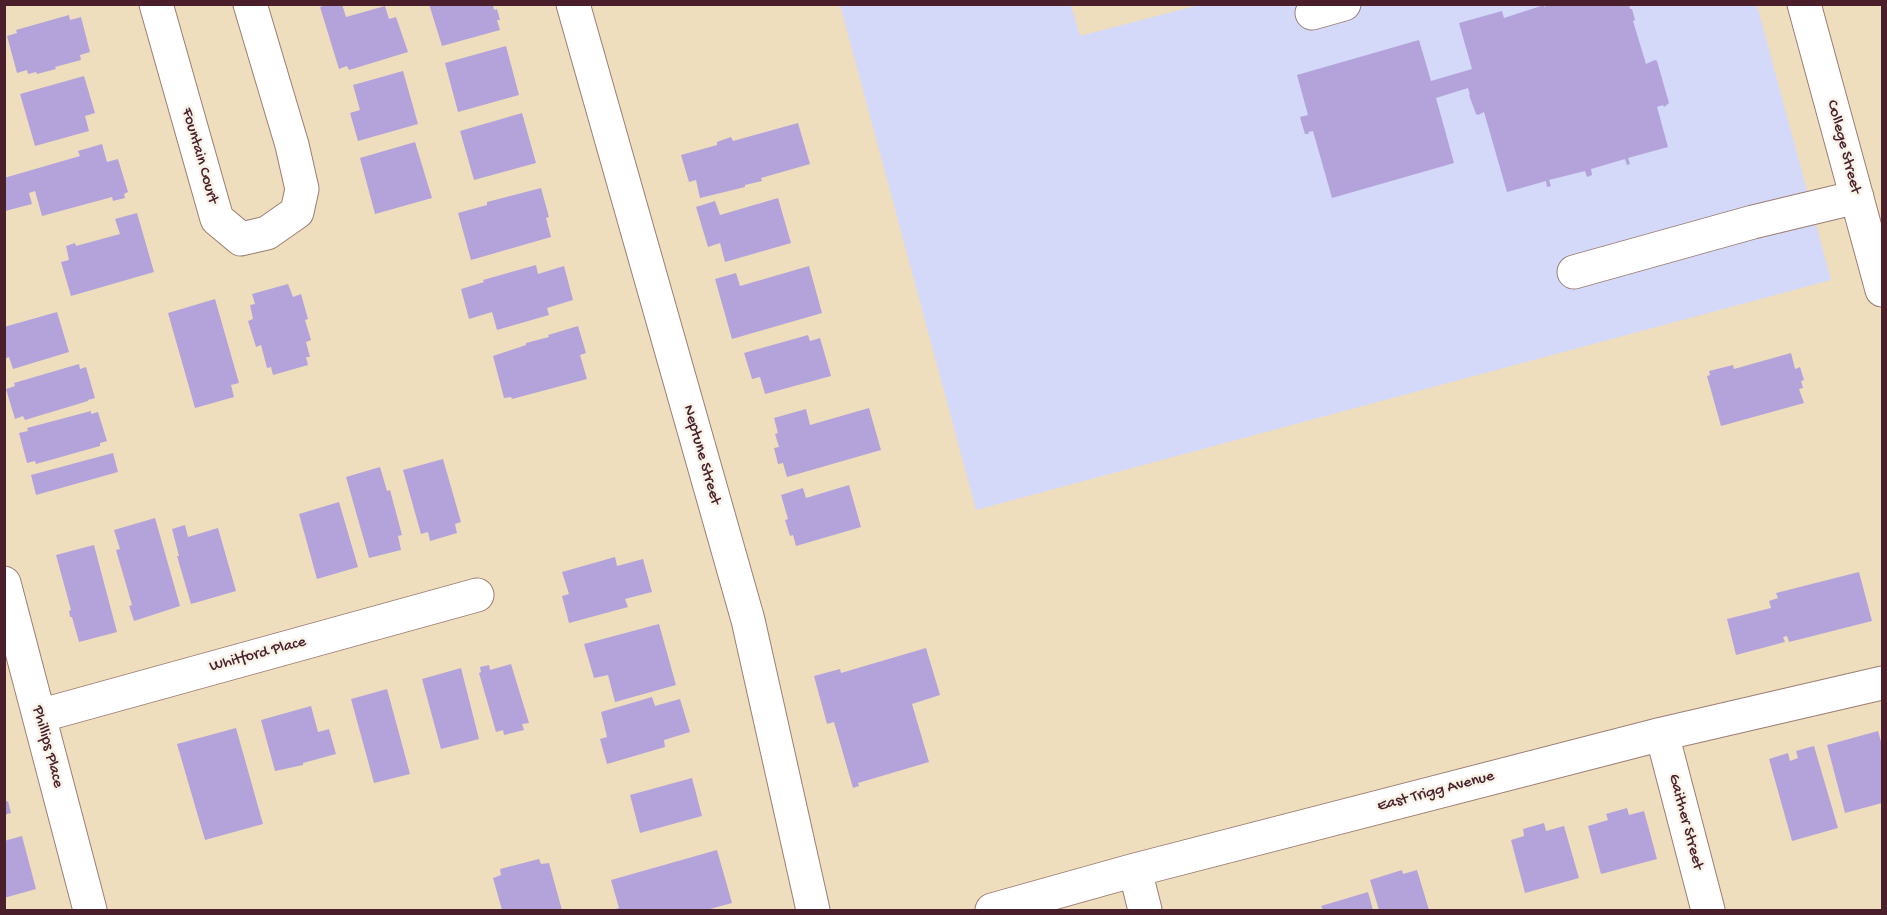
<!DOCTYPE html>
<style>
body{margin:0}
#map{position:relative;width:1887px;height:915px;overflow:hidden;background:#efdebe;font-family:"Gochi Hand",sans-serif}
canvas{display:block}
.frame{position:absolute;inset:0;border:6px solid #4a1f2b;pointer-events:none}
</style>
<div id="map">
<canvas width="1887" height="915"></canvas>
<div class="frame"></div>
</div>
<script>
const ctx = document.querySelector('canvas').getContext('2d');
ctx.lineJoin = 'round';
function fillPath(path, color) { ctx.fillStyle = color; ctx.fill(path, 'evenodd'); }
const toPath = rows => new Path2D(rows.map(r => 'M' + r).join(''));
function strokePath(path, color, width, dash) { ctx.strokeStyle = color; ctx.lineWidth = width; ctx.lineCap = dash ? 'butt' : 'round'; ctx.setLineDash(dash || []); ctx.stroke(path); }
function label(font, color, halo, rows, align = 'center') {
  ctx.font = font + ' "Gochi Hand",sans-serif'; ctx.lineWidth = 5; ctx.setLineDash([]); ctx.textBaseline = 'middle'; ctx.strokeStyle = halo; ctx.fillStyle = color; for (const [text, x, y, turn = 0] of rows) {
    ctx.save(); ctx.translate(x, y); ctx.rotate((+turn || 0) * Math.PI / 180); ctx.textAlign = isNaN(turn) ? turn : align; if (halo) ctx.strokeText(text, 0, 0); ctx.fillText(text, 0, 0); ctx.restore();
  }
}
fillPath(toPath([
 [840,5,1071,5,1080,36,1199,5,1757,5,1831,280,976,510]
]), '#d4d8f9');
fillPath(toPath([
 [329,4,342,4,346,17,385,6,389,19,396,17,408,52,349,70,347,66,339,69,320,7],
 [429,4,493,4,494,10,497,9,500,20,497,20,500,30,442,46],
 [1551,4,1629,4,1630,9,1632,9,1635,20,1633,21,1646,64,1655,60,1657,61,1669,103,1664,107,1663,105,1657,107,1668,147,1628,158,1630,164,1627,165,1625,159,1591,169,1592,175,1587,177,1585,171,1549,180,1551,186,1547,187,1546,181,1507,192,1484,112,1478,115,1476,114,1469,95,1470,95,1468,88,1436,98,1454,163,1332,198,1313,131,1308,132,1309,134,1305,134,1300,117,1308,115,1297,75,1419,40,1431,81,1472,69,1459,23,1502,11,1504,18,1544,5,1544,7],
 [69,15,70,20,81,17,90,52,80,55,81,60,55,67,56,69,37,74,36,72,28,74,27,70,17,73,7,36,17,33,16,30],
 [506,46,519,95,458,112,445,63],
 [403,71,418,124,358,141,350,113,360,110,353,85],
 [84,76,95,113,85,116,89,131,35,146,20,94],
 [522,113,536,163,474,180,460,131],
 [798,123,810,164,761,178,762,181,745,185,745,187,700,198,696,180,689,182,681,155,717,145,717,142,731,137,733,141],
 [415,142,432,198,375,214,360,158],
 [102,144,107,162,118,159,128,192,124,194,125,198,113,201,112,197,42,216,35,191,29,193,32,204,5,211,4,178,80,156,78,151],
 [541,188,549,217,546,218,551,237,471,260,458,213,487,205,487,202],
 [778,198,791,243,725,262,720,243,708,247,696,207,715,201,720,215],
 [137,213,154,272,71,296,61,262,69,260,66,246,75,243,76,246,120,234,115,219],
 [536,265,538,274,564,266,573,300,547,308,549,315,497,330,492,312,469,319,461,289,484,282,483,280],
 [809,266,822,313,732,339,715,279,736,273,740,286],
 [288,284,293,297,301,294,308,319,305,320,311,340,306,342,310,357,306,357,308,365,273,375,271,367,267,368,261,345,256,347,248,321,253,319,250,305,255,304,252,294],
 [215,299,239,383,231,385,234,397,195,408,168,313],
 [57,312,69,352,13,369,9,357,4,359,4,327],
 [578,326,586,353,580,355,587,379,512,399,511,397,504,398,493,356,526,345,526,343,549,337,548,335],
 [808,335,810,341,820,338,831,376,765,394,760,377,752,379,744,353],
 [1791,353,1795,369,1800,367,1804,380,1801,381,1803,388,1799,389,1804,403,1721,426,1707,376,1710,375,1709,371,1733,365,1734,369],
 [79,364,80,369,86,367,95,398,88,400,88,401,25,420,23,416,15,419,6,389,15,386,14,383],
 [869,408,881,450,787,477,783,463,778,464,774,448,779,447,775,434,778,433,774,418,806,409,810,425],
 [91,411,91,414,98,412,107,441,100,443,100,446,36,464,35,461,27,463,19,433,28,431,27,428],
 [113,453,118,472,36,495,31,475],
 [443,459,461,522,455,524,457,533,430,541,428,532,421,534,403,470],
 [380,467,387,491,390,490,402,535,398,536,401,550,369,558,346,477],
 [849,485,861,527,796,546,793,535,790,536,785,520,788,519,781,495,803,488,806,498],
 [339,502,358,567,317,579,299,514],
 [155,518,180,606,134,621,129,606,132,605,116,550,120,549,114,530],
 [185,525,188,537,218,528,236,591,191,604,177,556,179,556,172,529],
 [94,545,117,632,79,642,72,617,70,617,69,611,71,610,56,555],
 [615,557,617,566,643,559,652,592,625,599,628,607,569,623,562,596,569,594,562,572],
 [1859,572,1872,621,1789,642,1787,636,1783,637,1785,642,1736,655,1727,619,1771,608,1769,601,1778,598,1776,593],
 [659,624,676,685,615,702,608,675,594,678,584,644],
 [926,648,940,695,912,704,929,762,858,783,859,786,853,788,834,722,827,724,814,676,840,669,841,673],
 [511,664,529,723,522,724,524,730,504,735,503,730,496,732,479,673,481,672,480,667,489,665,490,670],
 [461,668,479,739,441,749,422,679],
 [387,689,410,774,374,783,351,699],
 [652,697,655,706,680,699,690,732,664,740,665,747,607,764,600,739,607,737,601,712],
 [311,706,318,732,329,729,336,754,303,763,303,765,275,771,261,720],
 [236,728,263,824,205,840,177,744],
 [1878,731,1882,745,1882,803,1845,813,1827,745],
 [1814,746,1838,828,1792,841,1769,759,1788,753,1790,761,1798,758,1796,751],
 [692,778,702,816,640,833,630,795],
 [8,801,11,813,4,815,4,802],
 [1627,808,1629,815,1644,811,1657,859,1601,874,1588,826,1608,820,1606,814],
 [1544,823,1546,831,1564,826,1579,878,1525,893,1511,840,1524,836,1523,829],
 [22,836,36,889,4,898,4,841],
 [717,850,732,903,710,909,711,910,612,910,619,908,611,880],
 [539,859,541,864,549,863,562,910,502,910,493,878,501,875,500,869],
 [1402,870,1403,874,1417,870,1429,910,1379,910,1370,880],
 [1368,892,1373,910,1323,910,1321,906]
]), '#b3a3da');
const minor = toPath([
 [156,4,217,219,241,239,267,233,297,212,302,189,292,145,250,4],
 [573,4,748,620,813,910],
 [1804,4,1882,290],
 [1312,13,1344,4],
 [1574,272,1753,222,1857,197],
 [4,583,90,910],
 [39,716,477,595],
 [1662,734,1708,910],
 [1135,870,1145,910],
 [992,910,1135,870,1662,734,1882,683]
]);
strokePath(minor, '#9c7e74', 35);
strokePath(minor, '#fff', 33);
label('16px', '#4a1f2b', '#f7f3e8', [
 ["College Street",1843,147,75],
 ["Fountain Court",199,156,74],
 ["Neptune Street",701,455,74],
 ["Whitford Place",258,655,-15],
 ["Phillips Place",47,747,75],
 ["East Trigg Avenue",1436,792,-15],
 ["Gaither Street",1685,822,75]
]);
</script>
